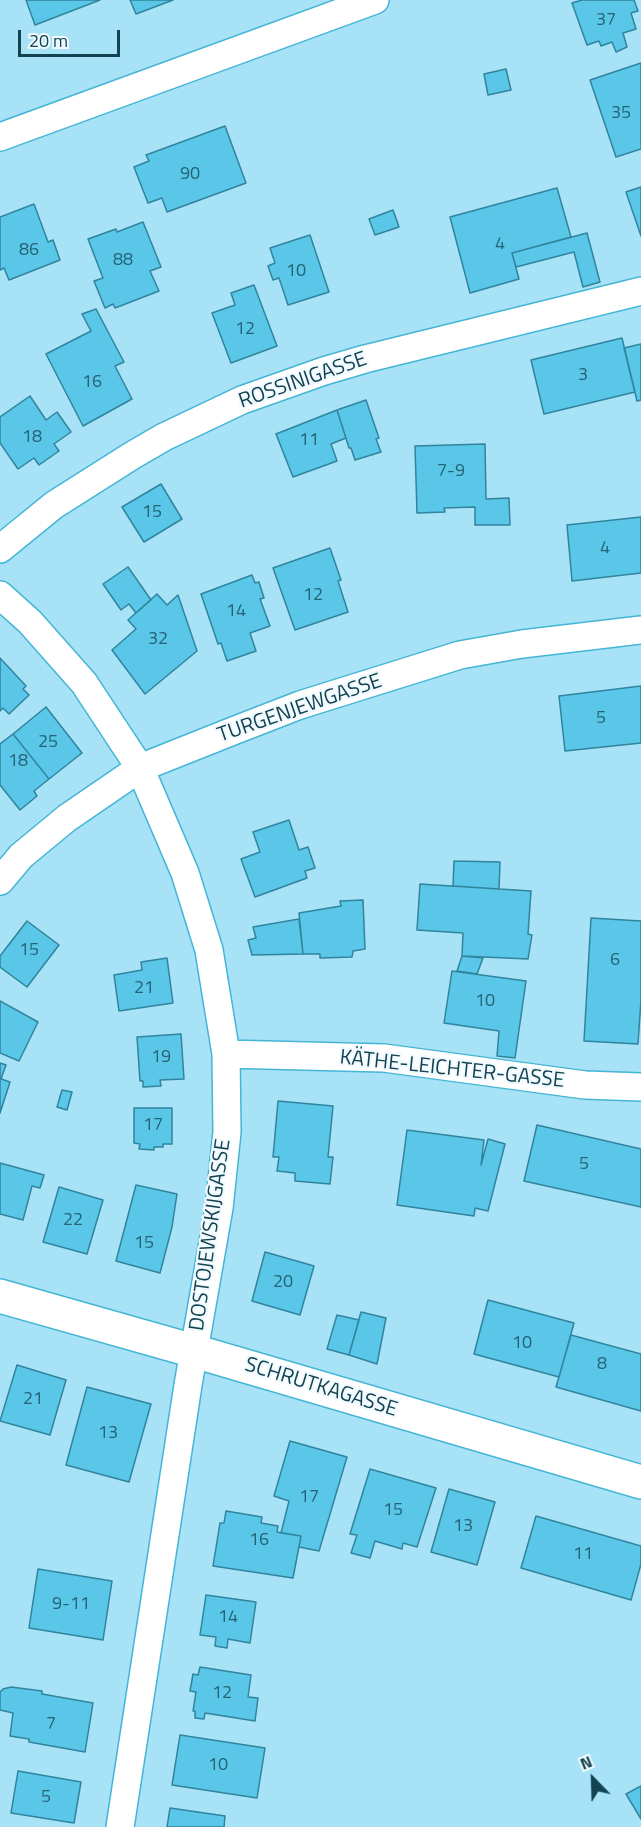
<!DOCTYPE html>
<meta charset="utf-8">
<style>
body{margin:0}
#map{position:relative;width:641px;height:1827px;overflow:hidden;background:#a7e2f7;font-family:"Titillium Web",sans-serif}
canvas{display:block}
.north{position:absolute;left:563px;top:1749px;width:60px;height:60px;-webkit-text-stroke:4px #f1fafe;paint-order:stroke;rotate:337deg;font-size:16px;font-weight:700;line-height:24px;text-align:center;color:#134250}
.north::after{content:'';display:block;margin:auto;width:21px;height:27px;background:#134250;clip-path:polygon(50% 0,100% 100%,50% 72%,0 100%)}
.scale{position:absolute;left:18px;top:30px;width:102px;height:27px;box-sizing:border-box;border:3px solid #134250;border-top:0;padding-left:8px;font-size:18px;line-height:21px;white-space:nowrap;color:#134250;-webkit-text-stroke:4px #f1fafe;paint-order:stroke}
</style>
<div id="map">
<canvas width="641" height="1827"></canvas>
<div class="north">N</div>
<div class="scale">20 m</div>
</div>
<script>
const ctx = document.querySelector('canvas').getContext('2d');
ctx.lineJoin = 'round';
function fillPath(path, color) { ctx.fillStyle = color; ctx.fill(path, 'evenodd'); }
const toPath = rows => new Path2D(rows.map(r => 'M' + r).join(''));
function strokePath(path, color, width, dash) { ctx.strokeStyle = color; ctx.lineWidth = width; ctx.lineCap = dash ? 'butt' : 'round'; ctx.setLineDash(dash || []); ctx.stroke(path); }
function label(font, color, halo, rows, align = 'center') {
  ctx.font = font + ' "Titillium Web",sans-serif'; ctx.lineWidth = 4.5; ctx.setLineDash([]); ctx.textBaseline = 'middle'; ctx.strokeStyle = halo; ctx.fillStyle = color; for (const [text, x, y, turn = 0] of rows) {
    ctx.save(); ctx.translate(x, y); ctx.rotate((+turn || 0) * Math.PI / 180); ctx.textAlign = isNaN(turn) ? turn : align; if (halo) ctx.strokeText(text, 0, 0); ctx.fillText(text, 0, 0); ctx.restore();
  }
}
const building = toPath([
 [26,0,100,0,35,25,26,0],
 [130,0,173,0,136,14,130,0],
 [582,0,634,0,638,11,631,13,636,29,623,33,627,47,616,52,612,42,601,46,599,41,587,45,572,3,582,0],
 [641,63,641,149,616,157,590,80,641,63],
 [506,69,511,90,488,95,484,74,506,69],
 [225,126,246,183,167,212,162,198,148,203,134,167,149,161,146,155,225,126],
 [641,187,641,236,626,192,641,187],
 [557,188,571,237,512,253,519,279,470,293,450,217,557,188],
 [34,204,48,242,53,240,60,260,9,280,4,268,0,270,0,217,34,204],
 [393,210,399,227,375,235,369,219,393,210],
 [143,222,161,267,150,271,159,291,115,308,113,304,105,308,94,281,103,278,88,239,116,229,117,232,143,222],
 [587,233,600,282,583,287,574,252,516,267,512,253,587,233],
 [310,235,329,292,288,305,279,278,273,280,268,266,275,263,270,248,310,235],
 [254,285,277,346,231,363,212,313,235,305,231,293,254,285],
 [96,309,124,362,115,366,132,399,83,426,46,354,91,331,82,314,96,309],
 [622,338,635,392,544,414,531,360,622,338],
 [641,344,641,400,637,401,624,348,641,344],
 [30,396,46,420,57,412,71,432,54,444,59,451,39,465,34,458,18,469,0,443,0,417,30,396],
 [366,400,379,438,376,439,381,452,355,460,351,448,349,448,337,410,366,400],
 [337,410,346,438,331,444,337,461,293,477,276,434,337,410],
 [485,444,486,499,509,498,510,525,475,525,475,507,444,508,445,512,417,513,415,446,485,444],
 [161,484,182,519,144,542,122,507,161,484],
 [641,517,641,573,572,581,567,525,641,517],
 [330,548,341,580,338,581,348,612,295,630,273,568,330,548],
 [128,567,151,600,136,613,129,604,121,610,103,584,128,567],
 [252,575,255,583,259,582,264,598,260,599,270,626,250,633,256,651,227,661,221,643,218,644,201,594,252,575],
 [157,594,167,605,178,595,197,651,145,694,112,650,136,629,128,620,157,594],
 [0,658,26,686,23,689,29,695,9,714,3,708,0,711,0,658],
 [641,686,641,743,565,751,559,696,641,686],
 [46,707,82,753,49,779,13,734,46,707],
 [13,734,49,779,34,791,37,796,20,810,0,785,0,744,13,734],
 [289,820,299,850,308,847,315,868,305,871,307,878,255,897,241,859,260,852,253,832,289,820],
 [454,861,500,862,499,889,453,886,454,861],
 [420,884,531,891,528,934,532,935,528,959,462,956,463,933,417,930,420,884],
 [363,900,365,949,353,951,352,957,320,958,320,954,303,954,299,913,341,906,340,901,363,900],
 [591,918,641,921,641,1000,638,1044,584,1041,591,918],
 [299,919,303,954,252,955,248,940,256,938,253,927,299,919],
 [27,921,59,945,27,987,0,967,0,956,27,921],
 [462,956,483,958,477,974,457,971,462,956],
 [167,958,173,1003,119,1011,114,975,142,970,141,962,167,958],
 [452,971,526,981,515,1058,497,1056,499,1031,444,1023,452,971],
 [0,1001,38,1022,19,1061,0,1053,0,1001],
 [181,1034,184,1079,160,1080,161,1086,143,1087,143,1081,140,1081,137,1037,181,1034],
 [0,1063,6,1065,1,1079,10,1082,0,1113,0,1063],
 [62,1090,72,1092,67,1110,57,1107,62,1090],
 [278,1101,333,1106,328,1157,333,1157,330,1184,295,1181,295,1173,277,1171,279,1157,273,1157,278,1101],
 [134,1108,172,1108,172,1144,163,1144,163,1147,154,1147,154,1150,139,1149,140,1144,134,1143,134,1108],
 [537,1125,641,1149,641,1207,524,1181,537,1125],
 [407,1130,484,1140,481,1165,488,1139,505,1144,488,1211,475,1208,474,1216,397,1205,407,1130],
 [0,1163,44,1175,40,1188,32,1186,23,1220,0,1214,0,1163],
 [136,1185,177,1194,172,1227,160,1273,116,1261,136,1185],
 [59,1187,103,1200,87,1254,43,1242,59,1187],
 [265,1252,314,1266,300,1315,252,1301,265,1252],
 [488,1300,574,1323,559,1377,474,1354,488,1300],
 [361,1312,386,1318,377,1364,349,1355,361,1312],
 [337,1315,359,1320,349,1355,327,1349,337,1315],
 [571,1335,641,1354,641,1411,556,1387,571,1335],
 [17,1365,66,1380,50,1435,0,1421,17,1365],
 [87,1387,151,1404,129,1482,66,1465,87,1387],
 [290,1441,347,1457,319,1551,299,1547,301,1536,281,1533,289,1501,274,1496,290,1441],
 [370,1469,436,1488,417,1547,403,1543,402,1549,375,1541,370,1558,351,1553,357,1535,350,1534,370,1469],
 [449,1489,495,1502,477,1565,431,1552,449,1489],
 [226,1511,262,1517,261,1523,278,1526,277,1532,301,1536,293,1578,213,1566,220,1523,224,1523,226,1511],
 [536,1516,641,1546,641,1564,631,1600,521,1568,536,1516],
 [38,1569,112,1581,103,1640,29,1628,38,1569],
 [206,1595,256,1602,250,1643,228,1639,227,1648,215,1646,216,1637,200,1635,206,1595],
 [200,1667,251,1675,248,1697,258,1698,255,1721,205,1713,204,1719,195,1718,195,1711,193,1711,196,1692,190,1691,193,1674,198,1675,200,1667],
 [11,1687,42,1691,42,1694,93,1703,85,1752,29,1742,29,1739,10,1736,13,1713,0,1710,0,1692,3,1689,11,1687],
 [180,1735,265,1748,257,1798,172,1785,180,1735],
 [18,1771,81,1782,74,1823,11,1813,18,1771],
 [641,1786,641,1819,626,1794,641,1786],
 [170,1808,225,1816,224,1827,167,1827,170,1808]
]);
fillPath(building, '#5ac7e8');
strokePath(building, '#30849d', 1.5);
const minor = toPath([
 [0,137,375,0],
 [0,549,54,505,133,455,164,437,242,400,324,371,365,359,641,291],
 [0,595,30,622,84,683,140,768,185,873,209,950,226,1054,227,1132,219,1208,188,1385,120,1827],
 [0,881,21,856,67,818,140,768,233,731,300,705,460,655,522,644,641,630],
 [226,1054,384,1058,585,1085,641,1087]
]);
const tertiary = toPath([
 [0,1296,194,1351,641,1482]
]);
strokePath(minor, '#45b5d6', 30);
strokePath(tertiary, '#45b5d6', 36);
strokePath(minor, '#fff', 27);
strokePath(tertiary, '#fff', 33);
label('18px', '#256376', null, [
 ["37",606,21],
 ["35",621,114],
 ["90",190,175],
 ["4",500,245],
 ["86",29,251],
 ["88",123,261],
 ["10",296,272],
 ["12",245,330],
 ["3",583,376],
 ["16",92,383],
 ["18",32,438],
 ["11",309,441],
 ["7-9",451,472],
 ["15",152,513],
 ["4",605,549],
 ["12",313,596],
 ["14",236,612],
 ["32",158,640],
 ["5",601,719],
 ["25",48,743],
 ["18",18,762],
 ["15",29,951],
 ["6",615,961],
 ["21",144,989],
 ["10",485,1002],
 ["19",161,1058],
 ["17",153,1126],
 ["5",584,1165],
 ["22",73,1221],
 ["15",144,1244],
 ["20",283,1283],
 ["10",522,1344],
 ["8",602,1365],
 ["21",33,1400],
 ["13",108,1434],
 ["17",309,1498],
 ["15",393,1511],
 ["13",463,1527],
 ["16",259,1541],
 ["11",583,1555],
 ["9-11",71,1605],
 ["14",228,1618],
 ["12",222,1694],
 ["7",51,1725],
 ["10",218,1766],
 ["5",46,1798]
]);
label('21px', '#134250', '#f1fafe', [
 ["ROSSINIGASSE",303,381,-19],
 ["TURGENJEWGASSE",300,709,-19],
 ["KÄTHE-LEICHTER-GASSE",452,1070,6],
 ["DOSTOJEWSKIJGASSE",211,1235,-82],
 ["SCHRUTKAGASSE",321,1388,17]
]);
</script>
